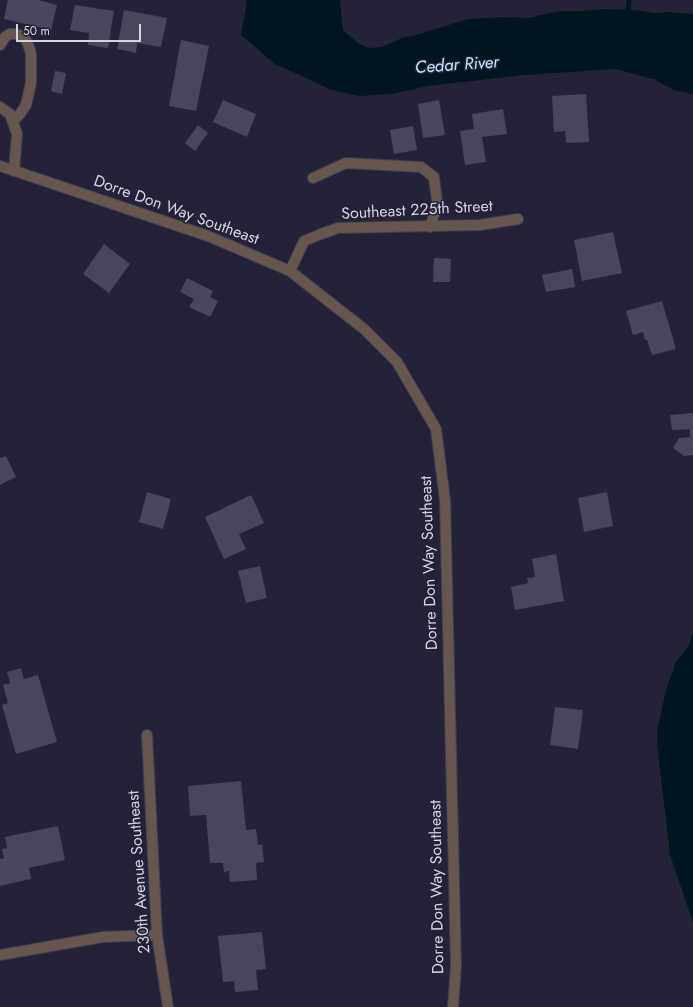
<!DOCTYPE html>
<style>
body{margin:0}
#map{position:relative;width:693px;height:1007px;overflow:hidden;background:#242238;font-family:Jost,sans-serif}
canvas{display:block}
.scale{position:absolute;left:16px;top:24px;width:125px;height:18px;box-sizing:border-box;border:2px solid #d3d3e2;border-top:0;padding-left:5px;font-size:12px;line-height:14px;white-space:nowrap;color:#d3d3e2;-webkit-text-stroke:3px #242238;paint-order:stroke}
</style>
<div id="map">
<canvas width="693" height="1007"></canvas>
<div class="scale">50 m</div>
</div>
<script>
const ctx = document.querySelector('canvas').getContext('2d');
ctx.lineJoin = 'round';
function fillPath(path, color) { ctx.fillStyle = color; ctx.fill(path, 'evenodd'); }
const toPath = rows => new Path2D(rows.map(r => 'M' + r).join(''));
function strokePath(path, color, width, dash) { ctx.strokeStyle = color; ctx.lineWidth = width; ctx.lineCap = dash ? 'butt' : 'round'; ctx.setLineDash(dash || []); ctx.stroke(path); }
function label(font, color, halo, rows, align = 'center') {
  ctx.font = font + ' Jost,sans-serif'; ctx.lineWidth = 3; ctx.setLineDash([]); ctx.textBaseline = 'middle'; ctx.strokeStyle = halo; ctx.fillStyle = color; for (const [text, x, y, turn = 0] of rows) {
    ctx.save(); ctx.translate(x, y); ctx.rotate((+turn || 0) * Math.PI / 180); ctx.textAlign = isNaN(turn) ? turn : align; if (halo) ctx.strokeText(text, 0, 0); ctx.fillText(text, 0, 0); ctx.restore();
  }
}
fillPath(toPath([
 [245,0,340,0,343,30,358,43,366,47,371,48,382,47,402,38,416,35,468,19,503,17,528,18,560,11,582,11,603,9,635,10,655,13,668,12,693,14,693,94,674,90,652,78,652,79,616,69,523,75,428,86,392,94,359,96,332,90,275,64,241,35,247,1],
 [693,633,693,922,670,855,657,743,657,731,661,713,666,690,676,662,688,647]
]), '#00151d');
strokePath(toPath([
 [628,15,629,0]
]), '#00151d', 5);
fillPath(toPath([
 [8,0,38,0,57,5,51,30,4,19],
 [75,5,114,11,108,48,88,45,89,33,70,30],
 [124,10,167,18,161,47,137,43,136,53,117,49],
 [181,40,209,46,196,111,169,106],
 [55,71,66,73,62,94,51,91],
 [586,94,589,142,566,143,565,131,554,132,552,96],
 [223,100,256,114,247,137,213,122],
 [439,100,445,135,423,138,418,104],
 [503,109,507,134,482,137,486,162,465,165,460,131,474,129,472,114],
 [198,125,208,133,195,151,185,143],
 [413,126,417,150,394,154,390,130],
 [613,232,622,273,582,281,574,240],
 [104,244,130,264,109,293,83,274],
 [434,258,451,259,450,282,433,282],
 [572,269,575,287,546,292,542,275],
 [187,278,213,291,210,297,218,301,210,317,189,307,194,299,180,292],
 [662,301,676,349,652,355,647,340,645,340,643,332,633,335,626,311],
 [693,413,693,455,684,456,673,448,679,438,690,437,690,429,672,430,670,415],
 [6,456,16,477,0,485,0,458],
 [147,492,171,499,163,529,139,522],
 [607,492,613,526,584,532,578,498],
 [251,495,264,523,239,534,246,549,224,559,205,517],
 [556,554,564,601,515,610,511,587,528,583,527,578,535,577,532,559],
 [260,566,267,598,246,603,238,571],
 [21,668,24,679,38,675,57,742,16,754,2,705,8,703,3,685,10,683,7,672],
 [555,707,583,710,578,749,550,745],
 [241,781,246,830,256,829,258,845,262,844,264,862,256,863,257,880,230,882,229,871,224,872,223,863,210,863,206,815,190,816,188,786],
 [58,826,65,860,29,868,31,879,0,886,0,859,4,858,2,849,7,848,5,837],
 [262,932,266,969,256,970,258,990,235,992,234,981,223,982,218,936]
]), '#47465d');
const lane = toPath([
 [0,45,5,37,10,34,16,34,24,37,28,44,31,54,31,83,26,105,20,114,13,121],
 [0,107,10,114,17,134,14,171],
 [313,178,346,163,421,167,434,177,437,201,434,215,430,227]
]);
const street = toPath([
 [0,166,208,236,290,271,364,329,397,362,436,429,445,500,456,966,453,1007],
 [290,271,304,241,321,234,338,228,480,225,518,219],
 [147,735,157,935,168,1007],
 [0,955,103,937,157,935]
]);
strokePath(lane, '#403e53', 12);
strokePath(street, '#403e53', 12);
strokePath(lane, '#66564d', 10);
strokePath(street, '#66564d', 10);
label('16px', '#d3d3e2', '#242238', [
 ["Dorre Don Way Southeast",176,211,20],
 ["Southeast 225th Street",417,211,-3],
 ["Dorre Don Way Southeast",430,563,-92],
 ["230th Avenue Southeast",140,872,-94],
 ["Dorre Don Way Southeast",438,887,-91]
]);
label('italic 17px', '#bbe9f9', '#242238', [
 ["Cedar River",457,66,-4]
]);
</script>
